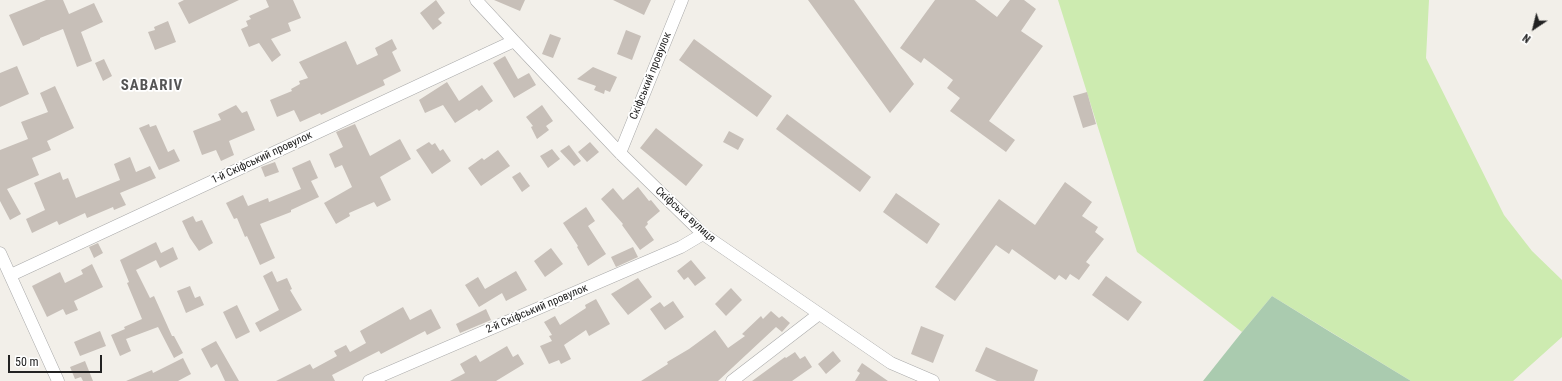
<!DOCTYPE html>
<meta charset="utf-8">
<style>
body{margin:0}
#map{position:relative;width:1562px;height:381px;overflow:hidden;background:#f2efe9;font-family:"Roboto Condensed",sans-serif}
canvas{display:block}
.north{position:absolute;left:1514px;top:8px;width:40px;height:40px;-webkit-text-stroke:3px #fff;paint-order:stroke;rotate:215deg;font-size:11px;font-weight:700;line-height:16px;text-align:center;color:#222}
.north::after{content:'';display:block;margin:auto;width:14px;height:18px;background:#222;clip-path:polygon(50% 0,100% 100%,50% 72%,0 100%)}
.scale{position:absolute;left:8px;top:355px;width:94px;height:18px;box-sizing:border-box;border:2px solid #222;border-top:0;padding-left:5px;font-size:12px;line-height:14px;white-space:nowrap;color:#222;-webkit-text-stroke:3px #fff;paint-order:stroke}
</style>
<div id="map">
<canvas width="1562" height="381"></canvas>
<div class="north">N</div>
<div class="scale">50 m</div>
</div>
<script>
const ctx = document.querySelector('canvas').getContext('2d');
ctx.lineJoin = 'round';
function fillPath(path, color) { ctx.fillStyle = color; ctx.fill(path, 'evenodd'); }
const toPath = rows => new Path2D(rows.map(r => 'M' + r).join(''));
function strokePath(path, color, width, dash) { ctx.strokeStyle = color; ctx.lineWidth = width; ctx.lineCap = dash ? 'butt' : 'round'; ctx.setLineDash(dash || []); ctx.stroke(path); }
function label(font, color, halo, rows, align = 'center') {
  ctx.font = font + ' "Roboto Condensed",sans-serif'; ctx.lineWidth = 3.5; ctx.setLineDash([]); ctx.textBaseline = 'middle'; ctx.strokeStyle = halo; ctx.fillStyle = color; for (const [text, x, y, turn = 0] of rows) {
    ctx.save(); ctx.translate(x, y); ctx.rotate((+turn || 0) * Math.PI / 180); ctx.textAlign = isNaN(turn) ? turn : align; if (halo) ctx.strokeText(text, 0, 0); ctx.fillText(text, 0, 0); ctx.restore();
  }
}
fillPath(toPath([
 [1058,0,1429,0,1426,58,1504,215,1532,251,1562,280,1562,337,1513,381,1411,381,1272,296,1242,332,1137,252]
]), '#cdebb0');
fillPath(toPath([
 [1272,296,1332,333,1411,381,1203,381,1242,332]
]), '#aacbaf');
fillPath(toPath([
 [46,0,63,0,69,14,94,3,103,22,81,32,92,61,77,67,63,29,40,38,40,39,23,46,9,15],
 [184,0,239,0,189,24,178,3],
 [266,0,293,0,301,18,288,23,291,31,271,39,281,55,272,62,259,43,249,47,241,29,248,26,246,21,251,19,249,16,269,7],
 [436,0,445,13,438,19,442,23,433,30,420,13],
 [494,0,525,0,520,11],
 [613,0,651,0,644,15],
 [808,0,854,0,914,84,890,113],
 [935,0,975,0,997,17,1010,0,1024,0,1036,9,1021,31,1043,46,989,121,1015,140,1006,152,950,111,960,98,947,88,953,80,924,58,921,63,900,48],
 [168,21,176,42,155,50,148,32,155,30,154,27],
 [626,30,641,36,632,60,617,54],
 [550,34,561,38,553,58,542,54],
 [392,39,397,49,392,52,401,71,383,80,385,85,321,115,320,113,300,122,294,110,277,117,270,100,292,91,291,89,300,84,299,81,308,78,299,62,346,41,357,65,378,55,375,48],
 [694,39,772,96,757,117,679,60],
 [505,56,518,79,529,73,536,85,514,98,493,63],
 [104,59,112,76,103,81,95,63],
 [17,66,29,94,0,107,0,73],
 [593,67,617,77,610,92,605,90,604,94,594,90,596,86,577,79],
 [447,82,459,101,482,85,493,101,479,111,477,109,455,123,443,105,425,113,419,100],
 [55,86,74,128,47,141,51,150,32,158,39,175,7,189,21,214,10,220,0,201,0,150,28,139,21,122,48,112,40,93],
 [1087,92,1096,124,1083,128,1073,96],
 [236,105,242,113,247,111,255,130,229,141,234,155,221,161,216,150,202,155,193,131,221,120,218,114],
 [542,105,553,121,546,126,549,130,537,139,531,127,533,126,526,117],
 [787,114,871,177,860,192,776,129],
 [149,124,150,127,156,125,168,152,174,149,180,161,159,170,139,128],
 [355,124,370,156,400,139,411,159,380,177,391,200,377,207,374,202,349,213,350,216,336,224,324,203,352,187,342,165,335,168,329,154,343,147,336,132],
 [656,128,703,165,686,186,640,148],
 [729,131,744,139,738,150,723,142],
 [429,142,432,145,435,143,440,151,443,149,451,161,432,174,416,150],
 [590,142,599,152,587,162,578,152],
 [569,145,581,161,574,166,560,151],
 [552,149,560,159,548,168,540,156],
 [498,150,510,166,481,186,468,168,482,158,484,160],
 [130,157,136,172,150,166,156,178,120,193,126,205,114,210,113,207,87,218,85,213,59,225,57,221,32,233,26,219,45,210,34,183,60,172,63,180,68,178,76,198,120,180,114,164],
 [310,160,318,178,311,181,319,197,291,210,291,212,260,224,275,258,260,265,247,236,245,237,237,218,234,219,226,203,243,195,248,206,268,198,269,202,301,189,292,168],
 [275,162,279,172,265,177,261,167],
 [520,172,530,186,522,192,512,177],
 [1065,182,1092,202,1082,216,1098,227,1095,232,1104,239,1086,262,1090,265,1079,280,1070,274,1066,280,1059,275,1055,280,1012,249,1009,254,996,245,955,301,935,287,999,199,1035,225],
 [638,187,649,201,651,200,660,211,647,222,648,224,645,227,654,240,640,250,622,225,623,224,601,199,613,188,623,200],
 [896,193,940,224,927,244,883,212],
 [586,207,595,221,588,226,606,254,588,266,577,247,578,246,563,223],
 [193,216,196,222,202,220,213,243,199,251,190,238,182,221],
 [156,242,161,253,173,247,178,259,160,268,156,260,136,270,150,298,154,296,172,336,174,336,183,353,174,358,158,327,126,339,131,351,120,356,111,335,125,329,124,327,142,319,127,283,129,282,120,260],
 [98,243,103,253,94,258,89,247],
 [633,247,638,257,616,267,611,257],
 [551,248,563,264,545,277,534,261],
 [691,260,706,278,695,286,688,277,684,280,677,271],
 [92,264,103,287,74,301,78,310,66,315,63,309,47,317,32,286,60,272,65,283,83,274,81,270],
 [272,271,277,282,287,278,292,289,290,290,302,310,260,332,255,323,279,310,263,276],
 [516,271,527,290,506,301,502,293,479,307,465,285,478,277,485,289],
 [1106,276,1142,302,1128,321,1092,295],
 [638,278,652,297,628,315,611,294],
 [190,286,195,298,200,296,204,305,186,313,177,291],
 [731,288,742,300,726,316,715,304],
 [596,299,610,324,589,336,586,330,564,345,571,359,561,364,559,360,549,364,540,346,552,341,549,336,552,335,544,322,555,316,560,325,586,308,585,305],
 [673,301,684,317,665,330,650,309,660,302,664,307],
 [237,305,250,332,236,339,223,312],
 [403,307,410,320,431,309,441,328,427,335,425,331,381,354,379,351,332,375,335,381,276,381,310,364,313,369,337,356,334,351,346,345,350,352,366,343,360,331],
 [486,309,491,320,460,333,456,324],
 [771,311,779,318,782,316,790,323,782,332,776,327,718,381,641,381,668,364,667,362,689,349,715,330,728,348,745,336,742,334,761,316,763,319],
 [921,326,944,335,933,363,911,354],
 [100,331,106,346,80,356,74,342],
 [216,341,239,381,225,381,217,364,211,368,201,349],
 [507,346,513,357,518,354,524,364,496,381,450,381,465,373,460,364,476,355,480,362],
 [986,347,1038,370,1034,381,997,381,975,371],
 [833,351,841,361,826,374,818,364],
 [795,352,800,359,805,356,812,367,792,381,752,381,785,357,786,358],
 [183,358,191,374,178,381,126,381,152,370,153,373],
 [85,361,93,381,83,381,81,377,75,379,70,367],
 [862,363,888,381,855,381,860,373,857,371]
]), '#c7bfb8');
const street = toPath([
 [476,0,514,41,620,153,703,234,891,363,933,381],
 [620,153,682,0],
 [0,253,58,381],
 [11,275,514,41],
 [369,381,681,247,703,234],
 [732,381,819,314]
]);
strokePath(street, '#a9a9a9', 13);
strokePath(street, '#fff', 12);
label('11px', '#222', '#fff', [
 ["Скіфський провулок",651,76,-68],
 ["1-й Скіфський провулок",262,158,-25],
 ["Скіфська вулиця",685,215,42],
 ["2-й Скіфський провулок",537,309,-23]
]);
ctx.letterSpacing = '1px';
label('bold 15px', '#555', '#fff', [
 ["SABARIV",152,86]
]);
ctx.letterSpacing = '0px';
</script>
